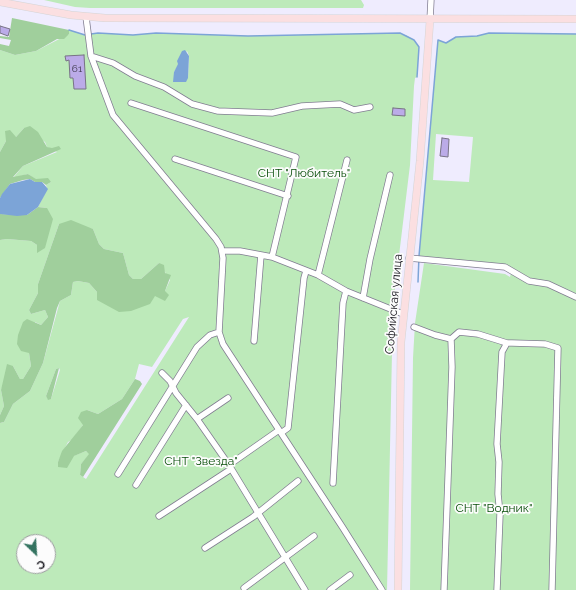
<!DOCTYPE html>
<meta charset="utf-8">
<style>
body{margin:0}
#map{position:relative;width:576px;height:590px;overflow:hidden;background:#efecfe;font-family:Raleway,sans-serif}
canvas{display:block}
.north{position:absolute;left:16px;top:534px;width:40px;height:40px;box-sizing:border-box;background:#fcfcfc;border:1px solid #9e9ea1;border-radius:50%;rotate:155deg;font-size:11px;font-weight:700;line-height:16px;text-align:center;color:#121118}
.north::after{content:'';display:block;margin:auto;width:14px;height:18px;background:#347360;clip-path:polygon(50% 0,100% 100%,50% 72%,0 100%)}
</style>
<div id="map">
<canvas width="576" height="590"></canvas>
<div class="north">С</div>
</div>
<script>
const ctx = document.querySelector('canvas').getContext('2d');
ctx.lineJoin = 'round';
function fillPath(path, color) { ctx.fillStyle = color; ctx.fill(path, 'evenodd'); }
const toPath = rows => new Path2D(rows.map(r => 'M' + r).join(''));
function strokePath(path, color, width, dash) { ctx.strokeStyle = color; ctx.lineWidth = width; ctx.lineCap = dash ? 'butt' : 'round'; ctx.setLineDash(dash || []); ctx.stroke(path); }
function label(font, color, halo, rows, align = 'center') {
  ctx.font = font + ' Raleway,sans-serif'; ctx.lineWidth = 3.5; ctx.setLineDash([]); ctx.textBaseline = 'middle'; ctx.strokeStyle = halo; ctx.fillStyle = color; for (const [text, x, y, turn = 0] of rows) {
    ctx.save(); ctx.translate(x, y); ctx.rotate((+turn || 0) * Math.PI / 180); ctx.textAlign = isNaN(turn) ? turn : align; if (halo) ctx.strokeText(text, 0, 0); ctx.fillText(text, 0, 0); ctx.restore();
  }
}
fillPath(toPath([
 [44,0,361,0,364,5,363,8,90,8,75,7],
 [69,30,85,35,98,33,133,35,156,33,248,36,394,33,406,35,414,40,419,47,417,77,415,78,414,86,410,165,393,305,387,590,0,590,0,423,4,422,13,404,30,391,43,363,60,301,71,295,73,282,78,281,89,283,97,292,155,296,165,291,170,280,159,263,141,279,133,279,129,275,123,253,104,249,99,244,93,229,59,224,38,284,38,293,29,310,31,314,45,310,48,317,41,325,35,322,29,353,31,366,23,379,20,379,13,366,1,390,4,406,0,415,0,240,7,239,31,241,37,245,37,252,47,208,38,207,47,189,46,185,51,182,35,179,28,174,13,178,23,166,57,152,47,147,45,142,24,128,16,137,6,141,0,152,0,50,15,55,36,51,69,34],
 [187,51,189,56,188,78,174,72],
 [189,317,86,479,80,475,81,464,90,454,86,451,58,462,68,442,72,440,83,425,87,410,98,414,122,399,135,379,139,364,152,367,183,319],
 [59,368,60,370,51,399,48,399,46,396,56,369],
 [24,542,48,542,48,566,24,566],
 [489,33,576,34,576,590,410,590,413,358,415,323,424,263,505,274,510,277,512,268,498,264,424,258,419,256,438,40,446,43,456,37,477,36],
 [436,134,473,137,469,182,433,180]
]), '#bdeaba');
fillPath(toPath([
 [12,18,69,30,69,34,64,39,57,39,36,51,15,55,0,50,0,44,9,46,11,40,0,38,0,36,9,37],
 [30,126,38,132,47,147,52,148,59,146,61,149,23,166,13,177,28,174,36,179,48,178,51,182,46,185,42,182,35,182,30,179,23,180,10,184,0,198,0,152,6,141,5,131,10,130,16,137,24,128],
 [38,207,47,208,53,219,45,248,37,253,37,245,31,241,7,239,0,240,0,214,27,215],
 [71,220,93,229,99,244,104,249,123,253,129,275,133,279,141,279,159,263,164,265,165,273,171,275,165,291,169,295,165,301,155,296,150,304,131,311,119,312,97,300,97,292,89,283,78,281,73,282,71,295,60,301,57,308,43,363,30,391,13,404,4,422,0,423,0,415,4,406,1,390,7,364,13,366,20,379,23,379,31,366,29,353,21,351,17,344,18,335,23,322,27,319,41,325,48,317,45,310,31,314,29,310,38,293,38,284,59,224],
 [59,368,51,399,48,400,46,396,56,369],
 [135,379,140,381,142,384,83,477,80,475,81,464,89,454,86,451,74,456,67,468,58,467,58,462,62,451,83,425,78,418,81,412,87,410,98,414,122,399]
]), '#a0cf9c');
fillPath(toPath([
 [185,50,189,56,188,78,186,82,173,82,174,72,178,64,177,61,182,51],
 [30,179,35,182,42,182,48,189,38,207,27,215,17,216,0,214,0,198,2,194,10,184]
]), '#7ca4d7');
strokePath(toPath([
 [69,30,85,35],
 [91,34,98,33,133,35,156,33,248,36,400,33,414,40,419,47,417,77],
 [418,282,419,256,438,40,446,43,456,37,477,36,489,33,576,34]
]), '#7ca4d7', 1.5);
const building = toPath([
 [0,26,10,29,8,36,0,33,0,26],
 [84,55,86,89,74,89,73,78,70,78,69,60,66,61,65,56,84,55],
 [393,108,405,109,405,116,392,115,393,108],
 [442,138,449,139,448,157,440,156,442,138]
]);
fillPath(building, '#bbabe8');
strokePath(building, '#787386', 1);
const minor = toPath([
 [86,17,91,56,113,115,216,239,221,247,223,258,219,332,223,344,343,528,382,590],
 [430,20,431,0],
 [91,56,113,63,135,76,164,87,192,104,218,111,272,113,302,106,340,104,354,110,370,107],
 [131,103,296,157,272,257],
 [175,159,288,196],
 [222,251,240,251,272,257,318,275,346,291,403,314],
 [409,258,505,267,529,281,548,284,576,297],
 [318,275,347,160],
 [363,298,370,259,390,175],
 [414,327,435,335,451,339,459,332,478,334,507,343],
 [254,341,261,255],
 [162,373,170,381,176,393,197,419,229,465,305,590],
 [197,419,228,398],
 [281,433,288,428,304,278,306,271],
 [229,465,279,430],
 [118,474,197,347,210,335,219,332],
 [333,483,343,303,346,291],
 [136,485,186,405],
 [159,516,231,469],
 [205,548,253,517,298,481],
 [244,588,314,536],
 [330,590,350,575],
 [444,590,452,367,451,339],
 [497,590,500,514,498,494,499,462,497,444,502,352,507,343,512,343,545,344,558,348,552,590]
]);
const major = toPath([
 [0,2,71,15,105,18,576,19],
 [398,590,401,342,420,161,430,20]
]);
strokePath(minor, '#817d91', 7);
strokePath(major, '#d4d4d5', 8);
strokePath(minor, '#fff', 5.5);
strokePath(major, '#fbdfe1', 7);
label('10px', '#3c384c', null, [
 ["61",77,69]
]);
label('12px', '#074d08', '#fcfcfc', [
 ["СНТ \"Любитель\"",304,173],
 ["СНТ \"Звезда\"",201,461],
 ["СНТ \"Водник\"",494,508]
]);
label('12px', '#121118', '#fcfcfc', [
 ["Софийская улица",394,304,-85]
]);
</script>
